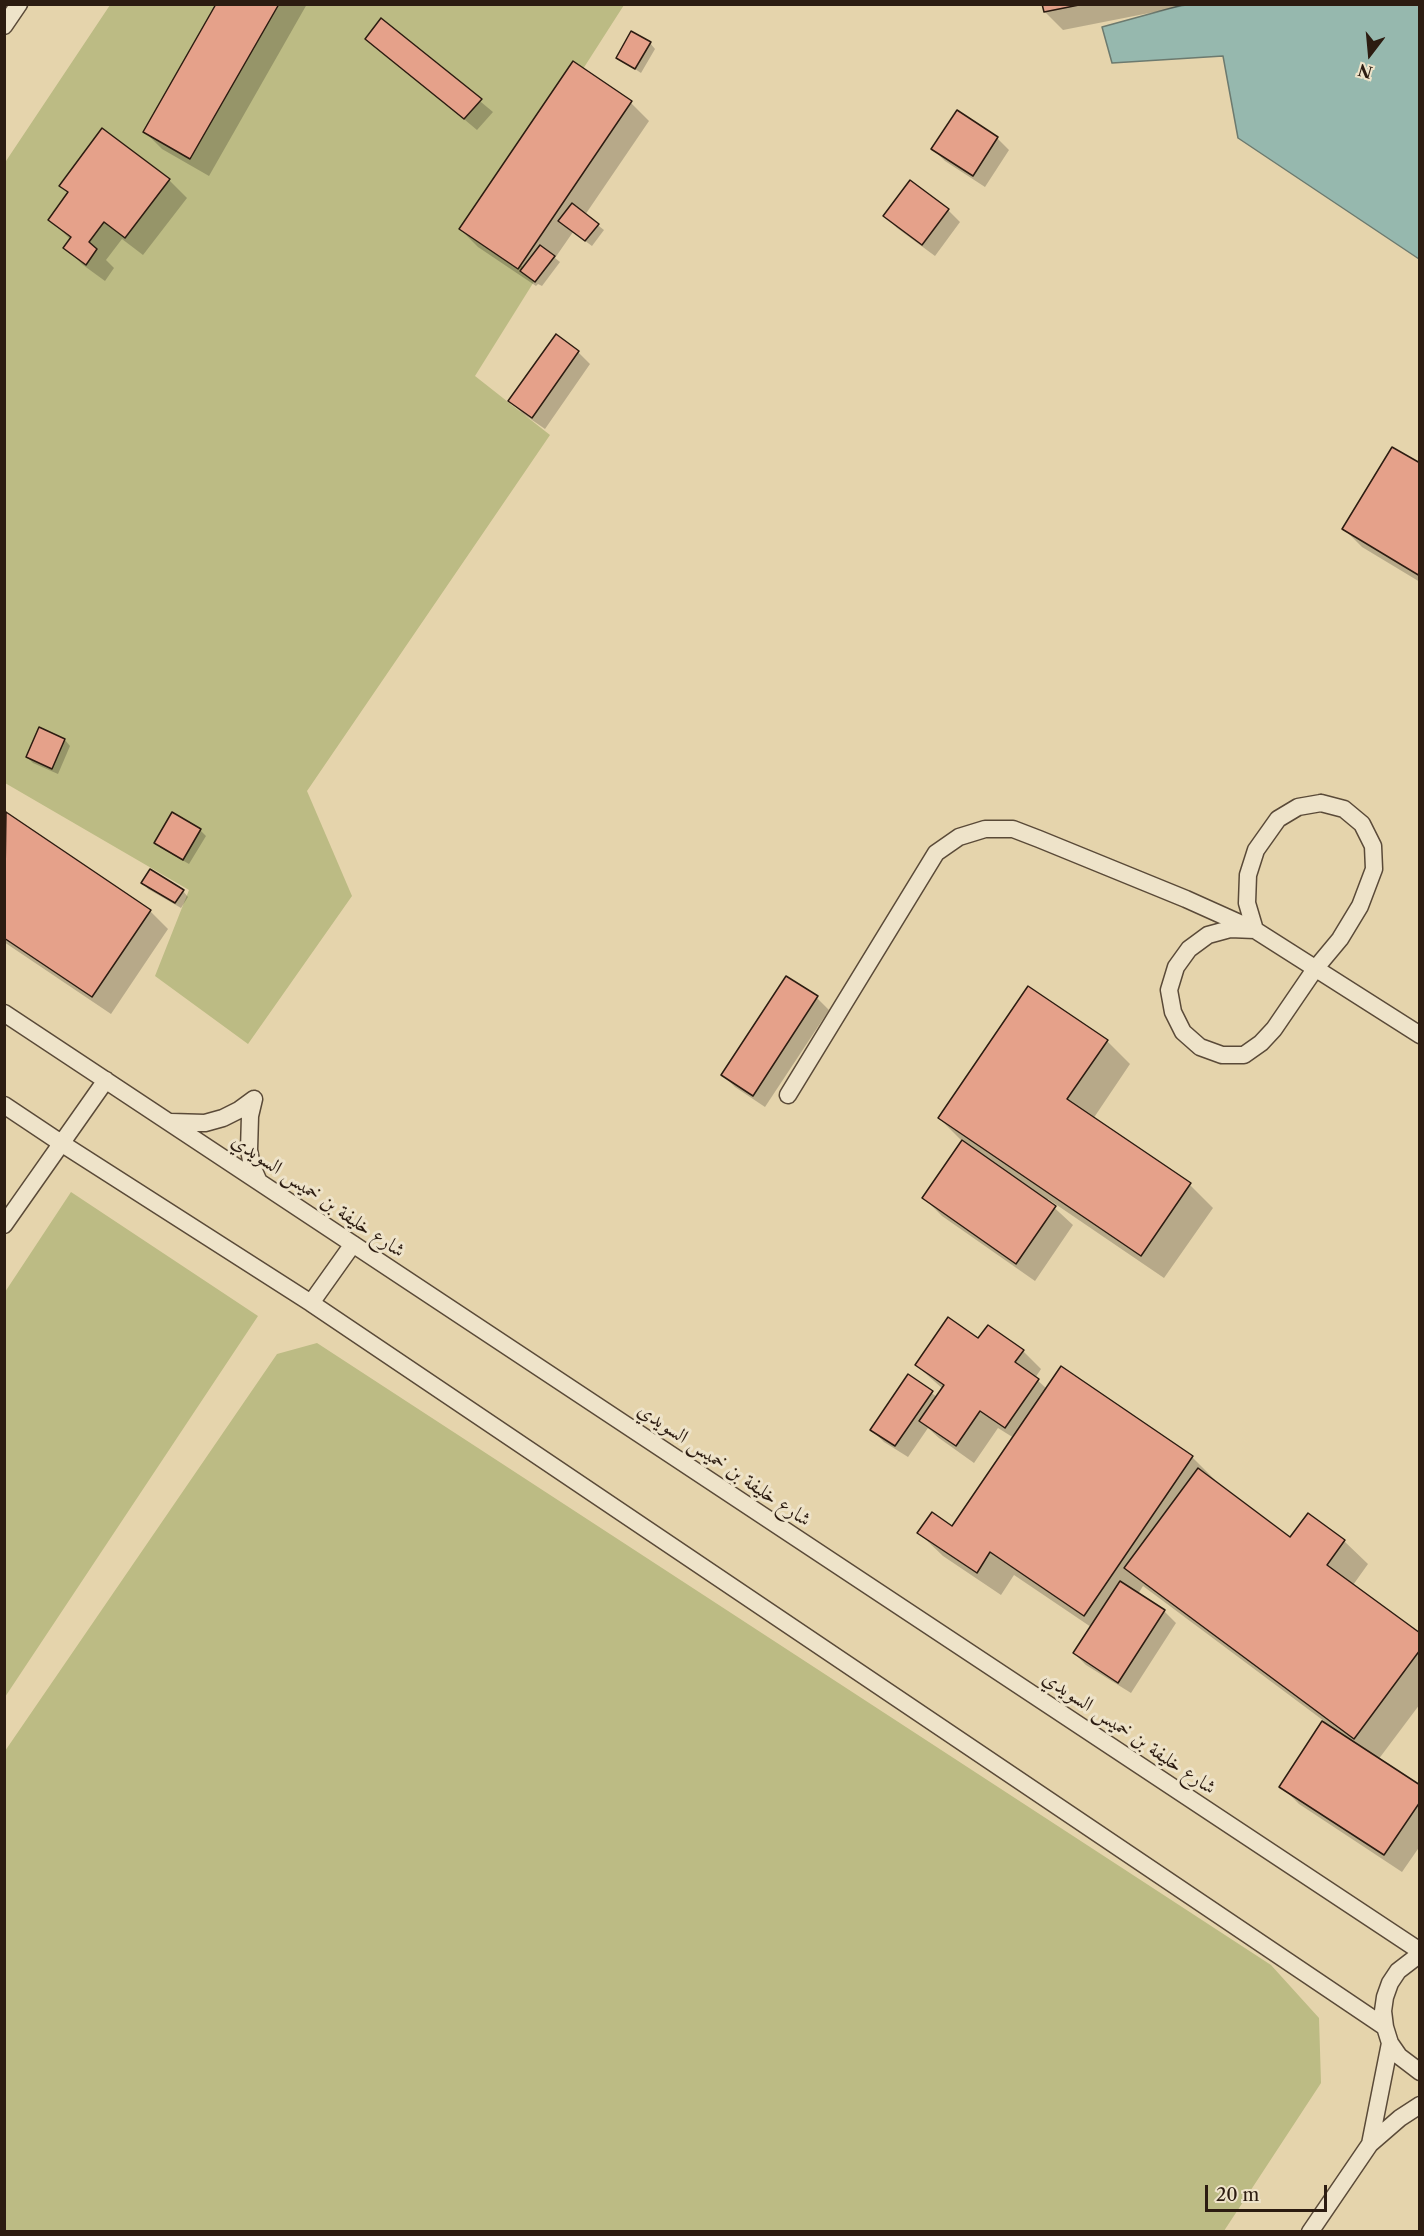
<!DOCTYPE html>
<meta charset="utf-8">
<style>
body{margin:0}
#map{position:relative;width:1424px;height:2236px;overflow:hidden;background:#e5d4ac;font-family:"Libre Caslon Text",serif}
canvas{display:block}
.frame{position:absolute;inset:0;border:6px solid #2c1c11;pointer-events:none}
.north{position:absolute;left:1340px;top:24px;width:60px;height:60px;-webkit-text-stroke:4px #eee3c9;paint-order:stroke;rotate:196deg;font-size:16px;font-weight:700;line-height:24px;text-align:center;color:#2c1c11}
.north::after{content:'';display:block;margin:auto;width:21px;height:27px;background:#2c1c11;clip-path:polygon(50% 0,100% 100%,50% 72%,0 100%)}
.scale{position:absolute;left:1205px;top:2185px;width:122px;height:27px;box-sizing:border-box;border:3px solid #2c1c11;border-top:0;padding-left:8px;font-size:18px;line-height:21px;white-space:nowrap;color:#2c1c11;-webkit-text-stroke:4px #eee3c9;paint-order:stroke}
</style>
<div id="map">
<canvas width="1424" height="2236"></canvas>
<div class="frame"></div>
<div class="north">N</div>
<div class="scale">20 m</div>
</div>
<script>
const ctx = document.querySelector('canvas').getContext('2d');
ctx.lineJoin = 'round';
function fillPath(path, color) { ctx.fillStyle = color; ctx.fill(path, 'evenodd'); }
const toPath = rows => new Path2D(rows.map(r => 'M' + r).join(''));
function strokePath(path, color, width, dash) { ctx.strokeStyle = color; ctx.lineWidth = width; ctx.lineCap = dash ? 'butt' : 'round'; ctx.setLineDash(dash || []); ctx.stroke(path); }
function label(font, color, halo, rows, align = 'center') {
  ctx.font = font + ' "Libre Caslon Text",Amiri,serif'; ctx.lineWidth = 6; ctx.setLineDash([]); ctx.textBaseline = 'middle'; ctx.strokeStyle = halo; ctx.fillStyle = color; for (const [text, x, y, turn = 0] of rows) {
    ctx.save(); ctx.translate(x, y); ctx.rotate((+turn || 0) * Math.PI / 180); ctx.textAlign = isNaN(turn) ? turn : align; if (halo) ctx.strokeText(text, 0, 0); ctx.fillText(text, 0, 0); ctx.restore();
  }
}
fillPath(toPath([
 [110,5,624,5,483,225,535,280,475,376,550,435,307,791,352,896,248,1044,155,976,189,890,5,783,4,164],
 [71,1192,258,1316,5,1697,5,1292],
 [317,1343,1271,1965,1319,2018,1321,2083,1224,2231,5,2231,5,1751,277,1354]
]), '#bcbb84');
const water = toPath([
 [1186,4,1419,5,1419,259,1238,138,1223,56,1112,63,1102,27,1186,4]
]);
fillPath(water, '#96b8ae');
strokePath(water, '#6c7a6f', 1.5);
fillPath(toPath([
 [218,4,307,4,209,176,162,149,144,131],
 [1044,4,1185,4,1185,6,1063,30,1045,12],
 [382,20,493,112,477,130,367,38],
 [650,43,655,49,641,73,617,57],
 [573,63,631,103,649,121,585,215,604,230,592,246,573,232,555,258,560,262,542,286,538,284,536,286,478,247,460,229],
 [997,138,1009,150,985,187,945,161,933,149],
 [169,180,187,198,143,255,122,239,106,260,114,268,105,281,83,265,65,247,71,240,50,219,69,194,61,186],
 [911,182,948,210,960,222,935,256,897,228,885,216],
 [556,336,578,352,590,364,545,429,522,413,510,401],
 [1420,465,1420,582,1362,547,1344,529],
 [40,729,65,740,70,746,58,774,33,763,27,757],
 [6,814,150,911,168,929,111,1014,4,942],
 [200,830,206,836,189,864,161,848,156,843],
 [143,883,183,891,188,897,181,908,148,889],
 [787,978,817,998,829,1010,765,1107,735,1087,723,1075],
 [1107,1041,1130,1064,1093,1119,1190,1185,1213,1208,1164,1278,1048,1199,1047,1201,1073,1225,1035,1281,942,1216,924,1198,963,1142,939,1118],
 [979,1340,1023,1351,1041,1369,1035,1378,1047,1389,1192,1457,1215,1480,1214,1482,1291,1539,1308,1515,1344,1541,1368,1564,1353,1585,1420,1635,1420,1704,1378,1760,1420,1787,1420,1846,1402,1872,1299,1804,1281,1786,1324,1721,1143,1586,1138,1594,1164,1611,1176,1623,1131,1693,1086,1665,1074,1653,1091,1627,1014,1575,1001,1595,943,1556,919,1533,953,1528,1014,1438,998,1428,974,1463,939,1438,928,1428,908,1457,884,1442,872,1430,908,1376,937,1397,943,1389,916,1365]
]), '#0003');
const building = toPath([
 [216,4,279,4,190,159,143,132,216,4],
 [1042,4,1084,4,1044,12,1042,4],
 [381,18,482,99,464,119,365,39,381,18],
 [631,31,651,42,635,69,616,58,631,31],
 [573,61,632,101,518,269,459,229,573,61],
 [957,110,998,137,973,176,931,149,957,110],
 [102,128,170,179,125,238,104,222,89,242,97,249,86,265,63,248,71,237,48,220,68,192,59,186,102,128],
 [910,180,949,209,922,245,883,216,910,180],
 [572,203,599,224,585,241,558,221,572,203],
 [540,245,555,256,535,282,520,271,540,245],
 [556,334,579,351,532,418,508,401,556,334],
 [1392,447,1420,463,1420,576,1342,529,1392,447],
 [39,727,65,739,52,769,26,757,39,727],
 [6,812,151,910,92,997,4,938,6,812],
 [172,812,201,829,183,860,154,843,172,812],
 [150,869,184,890,175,903,141,883,150,869],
 [786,976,818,996,753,1096,721,1075,786,976],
 [1028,986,1108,1040,1067,1099,1191,1183,1141,1256,938,1118,1028,986],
 [962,1140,1056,1206,1016,1264,922,1198,962,1140],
 [948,1317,978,1338,988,1325,1024,1350,1015,1362,1039,1379,1005,1428,980,1411,956,1446,919,1421,944,1385,915,1365,948,1317],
 [1061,1366,1193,1456,1084,1616,990,1552,977,1573,917,1533,932,1512,952,1526,1061,1366],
 [908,1374,933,1391,895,1446,870,1430,908,1374],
 [1198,1468,1290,1537,1308,1513,1345,1540,1327,1565,1420,1633,1420,1650,1354,1739,1124,1568,1198,1468],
 [1120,1581,1165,1610,1118,1683,1073,1653,1120,1581],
 [1322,1721,1420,1785,1420,1802,1384,1855,1279,1787,1322,1721]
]);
fillPath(building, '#e5a18a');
strokePath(building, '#2c1c11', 1.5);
const lane = toPath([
 [4,26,19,4],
 [1321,803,1344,809,1362,824,1373,846,1374,869,1360,906,1340,939,1315,969,1274,1029,1261,1043,1244,1055,1222,1055,1200,1047,1183,1032,1173,1012,1169,990,1176,967,1189,949,1208,935,1230,929,1255,930,1247,903,1248,875,1256,850,1278,819,1298,807,1321,803],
 [4,1013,1420,1951],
 [788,1095,936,853,959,837,985,829,1013,829,1039,839,1186,899,1255,930,1420,1035],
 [254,1099,250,1116,249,1150,252,1166,259,1182],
 [4,1105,61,1143,311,1303,1385,2027],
 [171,1122,205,1123,223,1118,239,1110,254,1099],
 [4,1225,106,1080],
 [311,1303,353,1244],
 [1420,1954,1398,1971,1390,1983,1385,1997,1383,2011,1385,2027,1390,2043,1399,2056,1420,2072],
 [1370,2144,1390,2043],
 [1310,2232,1370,2144,1400,2118,1420,2105]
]);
strokePath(lane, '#5a4a38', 19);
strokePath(lane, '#eee3c9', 16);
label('20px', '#2c1c11', '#eee3c9', [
 ["شارع خليفة بن خميس السويدي",318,1196,34],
 ["شارع خليفة بن خميس السويدي",724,1465,34],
 ["شارع خليفة بن خميس السويدي",1129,1733,34]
]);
</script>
